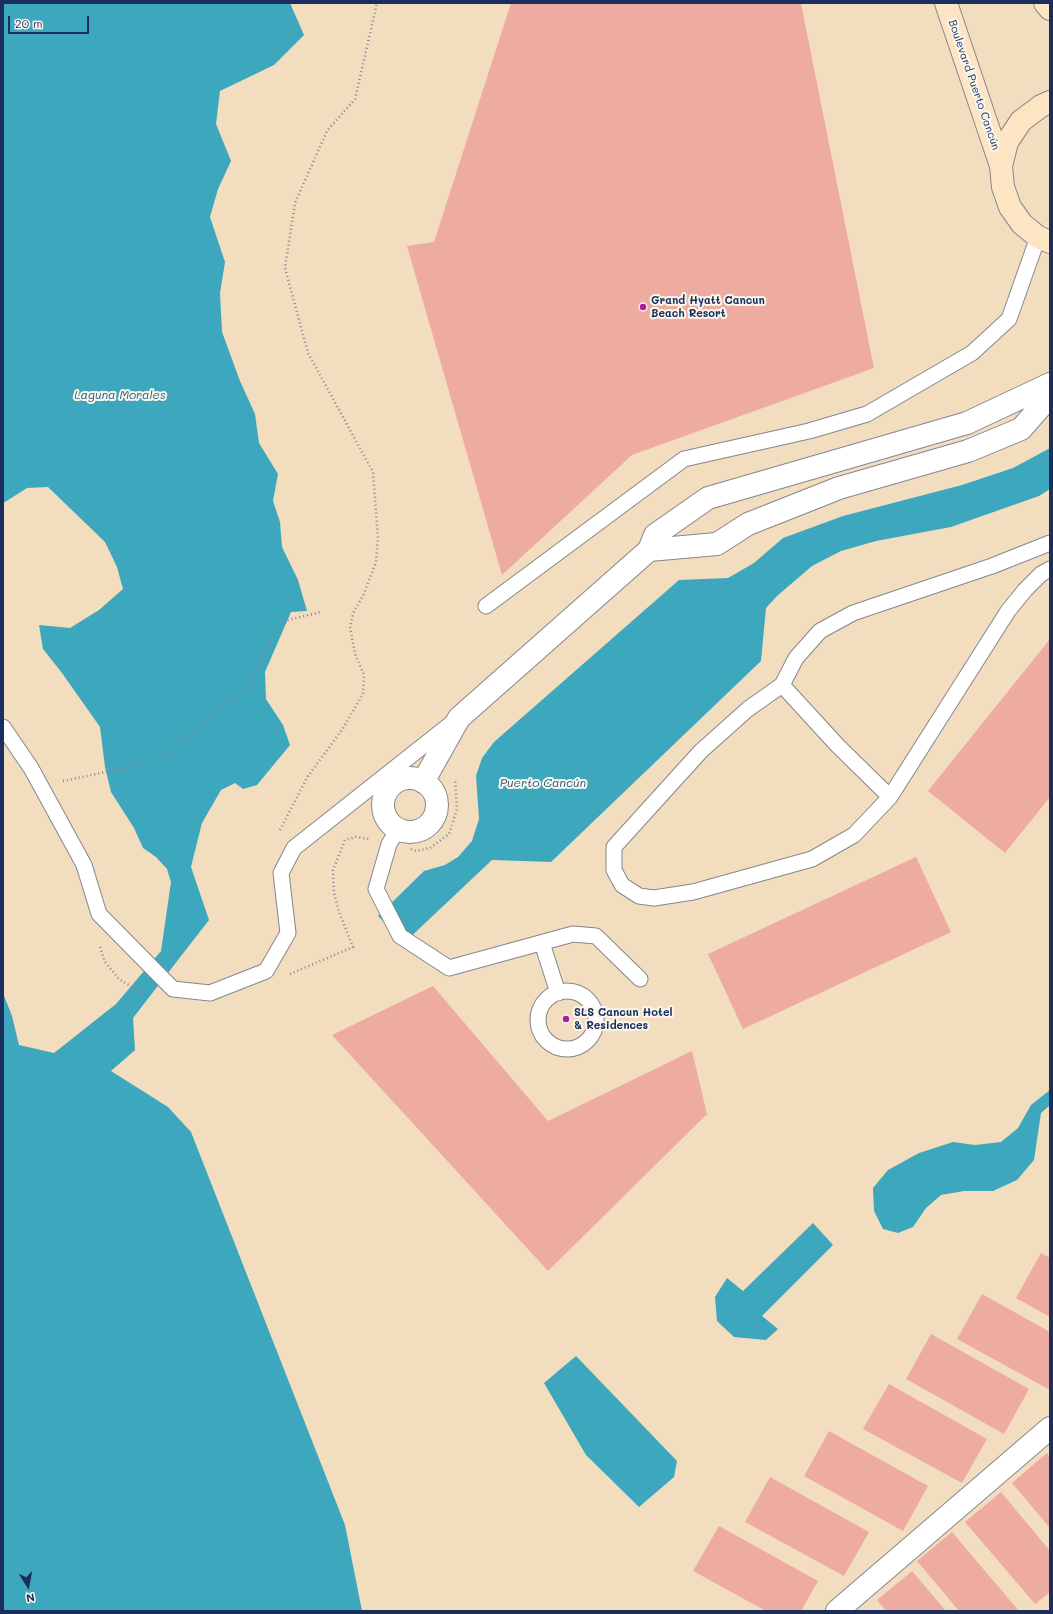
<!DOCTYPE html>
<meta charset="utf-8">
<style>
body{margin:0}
#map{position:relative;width:1053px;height:1614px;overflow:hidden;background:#f2ddbe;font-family:Mali,sans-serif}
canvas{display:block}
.frame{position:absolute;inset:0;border:4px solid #1b2f5e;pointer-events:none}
.north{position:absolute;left:8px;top:1566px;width:40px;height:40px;-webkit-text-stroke:3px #fbf7ec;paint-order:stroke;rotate:169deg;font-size:11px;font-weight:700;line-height:16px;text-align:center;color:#1b2f5e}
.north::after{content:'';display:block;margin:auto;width:14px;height:18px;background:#1b2f5e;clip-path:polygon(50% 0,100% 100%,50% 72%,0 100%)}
.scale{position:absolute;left:8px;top:16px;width:81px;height:18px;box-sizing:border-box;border:2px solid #1b2f5e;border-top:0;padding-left:5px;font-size:12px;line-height:14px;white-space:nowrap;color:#1b2f5e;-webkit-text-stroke:3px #fbf7ec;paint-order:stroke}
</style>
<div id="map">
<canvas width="1053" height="1614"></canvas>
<div class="frame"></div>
<div class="north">N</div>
<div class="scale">20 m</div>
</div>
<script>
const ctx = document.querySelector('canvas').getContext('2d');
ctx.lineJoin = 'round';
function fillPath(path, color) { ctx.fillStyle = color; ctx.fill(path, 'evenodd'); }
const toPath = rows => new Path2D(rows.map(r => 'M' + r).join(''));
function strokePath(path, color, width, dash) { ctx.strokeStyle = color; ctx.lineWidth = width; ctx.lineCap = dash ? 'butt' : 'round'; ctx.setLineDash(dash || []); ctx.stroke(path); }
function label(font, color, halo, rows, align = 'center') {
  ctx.font = font + ' Mali,sans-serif'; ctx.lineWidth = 4; ctx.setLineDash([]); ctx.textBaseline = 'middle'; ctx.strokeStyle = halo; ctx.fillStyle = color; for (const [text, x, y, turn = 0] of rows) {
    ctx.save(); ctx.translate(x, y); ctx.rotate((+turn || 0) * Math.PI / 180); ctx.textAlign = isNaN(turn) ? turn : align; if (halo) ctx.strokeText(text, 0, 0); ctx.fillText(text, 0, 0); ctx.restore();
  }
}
fillPath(toPath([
 [3,3,290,3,304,35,274,65,220,91,216,124,231,161,218,189,210,217,225,262,220,293,222,332,240,381,255,414,259,443,278,474,273,501,280,522,282,547,298,580,307,611,291,612,265,672,266,699,283,725,290,745,257,785,243,789,235,783,221,790,202,823,191,867,209,920,133,1018,135,1050,111,1071,168,1107,191,1132,345,1525,362,1611,3,1611,3,993,12,1016,19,1045,54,1053,116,1004,161,951,171,882,167,869,156,857,143,848,134,828,111,792,105,767,100,727,62,673,43,649,39,625,70,628,99,610,123,589,117,567,105,542,48,487,27,488,5,502,3,501],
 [1050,448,1050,489,1039,496,951,527,876,541,841,551,812,566,777,596,766,608,761,661,551,862,492,860,404,943,378,916,424,871,445,865,458,857,472,841,479,819,476,776,482,758,494,742,679,580,728,578,754,563,783,538,843,516,962,485,1013,468],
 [1050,1090,1050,1105,1041,1113,1034,1160,1017,1180,993,1191,964,1191,941,1195,926,1208,913,1227,898,1233,883,1229,874,1211,873,1188,888,1170,919,1153,953,1142,975,1145,1001,1142,1018,1128,1031,1105],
 [813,1223,833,1245,762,1316,778,1329,766,1340,734,1337,717,1321,715,1297,727,1278,743,1291],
 [576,1356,677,1461,674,1477,639,1507,586,1455,544,1383]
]), '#3da8bd');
fillPath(toPath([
 [511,3,801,3,874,368,632,455,502,575,407,246,434,242],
 [1050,639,1050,797,1005,853,928,791],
 [916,857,951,932,743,1029,708,954],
 [433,986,548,1121,692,1051,707,1114,548,1271,332,1035],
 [1041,1253,1050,1258,1050,1317,1016,1298],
 [982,1294,1050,1332,1050,1390,957,1339],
 [931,1334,1029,1389,1004,1434,906,1379],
 [889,1384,987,1439,962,1483,863,1429],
 [829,1431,928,1486,903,1531,804,1476],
 [1047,1453,1050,1457,1050,1528,1012,1483],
 [770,1477,869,1532,844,1576,745,1522],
 [1001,1492,1050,1551,1050,1592,1035,1604,965,1522],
 [719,1526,818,1581,801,1611,766,1611,693,1571],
 [952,1532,1019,1611,959,1611,917,1561],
 [912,1571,946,1611,886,1611,877,1600]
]), '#eeaca0');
const lane = toPath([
 [1050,543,992,566,853,613,820,631,796,658,782,685,748,709,701,751,614,847,614,870,622,885,639,896,654,898,693,892,812,859,854,835,890,797,1008,611,1025,590,1041,574,1050,569],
 [486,606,684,459,809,431,867,414,972,353,1009,319,1038,237],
 [782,685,838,746,890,797],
 [3,727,31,768,84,865,99,914,173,989,210,993,266,971,288,933,281,873,294,848,452,723],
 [398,829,389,844,376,889,400,936,449,968,573,934,596,936,640,979],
 [542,943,558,993],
 '538 1020a29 29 0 1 1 58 0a29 29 0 1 1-58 0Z'
]);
const street = toPath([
 [649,550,717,544,748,524,839,488,968,451,1021,429,1050,396],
 '383 805a27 27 0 1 1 54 0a27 27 0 1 1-54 0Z',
 [423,782,459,718,649,550,655,535,708,498,967,423,1050,384],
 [837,1611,1050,1428]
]);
const secondary = toPath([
 [946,3,1001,166],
 [1045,3,1050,9],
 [1050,102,1041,106,1021,121,1007,142,1001,166,1003,187,1010,207,1022,224,1038,237,1050,242]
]);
strokePath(lane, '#86868e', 17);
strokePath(street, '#86868e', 24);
strokePath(secondary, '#86868e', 24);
strokePath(toPath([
 [63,781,139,765,156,760,248,688,271,636,288,620,321,612],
 [280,830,308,776,342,730,363,694,364,675,355,654,350,627,354,611,363,596,376,562,378,538,373,472,308,353,285,268,295,203,327,131,355,99,377,3],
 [411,849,416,851,430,848,449,834,457,809,455,779],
 [100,947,105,962,119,979,147,996],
 [290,974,353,947,339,912,334,893,333,870,345,840,356,837,369,839]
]), '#86868e', 2.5, [1, 3]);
strokePath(lane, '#fff', 15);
strokePath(street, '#fff', 22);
strokePath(secondary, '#fde5c4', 22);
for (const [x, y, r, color] of [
 [643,307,4,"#b5179e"],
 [566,1019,4,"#b5179e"]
]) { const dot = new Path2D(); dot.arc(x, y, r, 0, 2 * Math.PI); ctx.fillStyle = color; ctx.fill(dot); strokePath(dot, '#fbf7ec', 1.5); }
label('11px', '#1b2f5e', '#fbf7ec', [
 ["Boulevard Puerto Cancún",974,85,71]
]);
label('bold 11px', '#1b2f5e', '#fbf7ec', [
 ["Grand Hyatt Cancun",651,301],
 ["Beach Resort",651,314],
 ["SLS Cancun Hotel",574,1013],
 ["& Residences",574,1026]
], 'left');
label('italic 12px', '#27597f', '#fbf7ec', [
 ["Laguna Morales",120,395],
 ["Puerto Cancún",543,783]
]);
</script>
